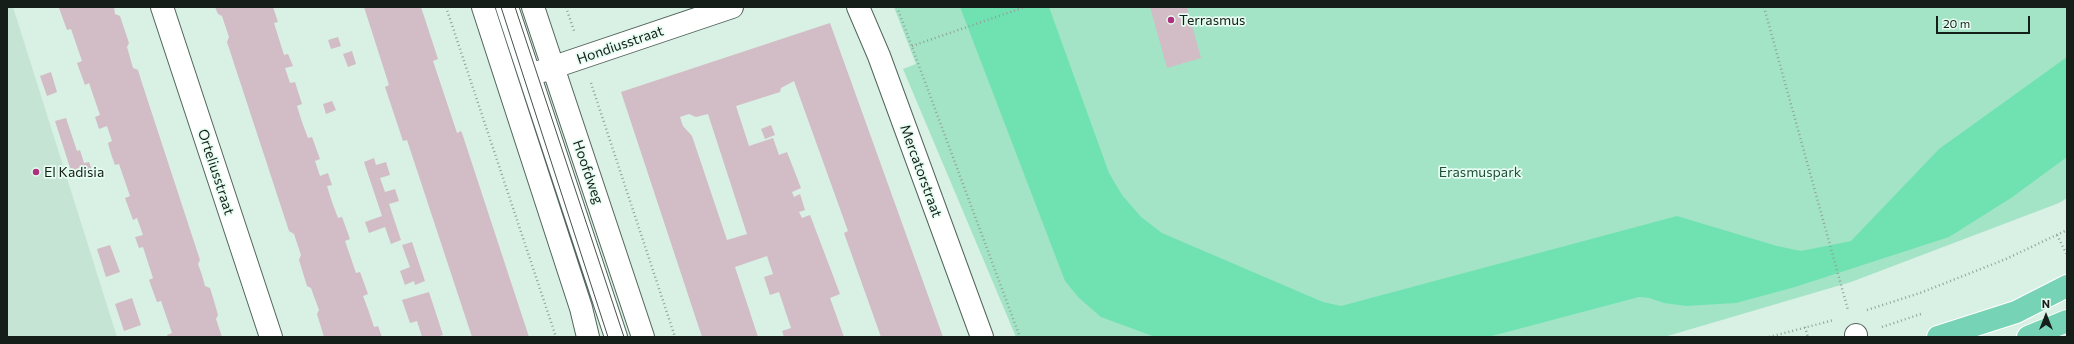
<!DOCTYPE html>
<style>
body{margin:0}
#map{position:relative;width:2074px;height:344px;overflow:hidden;background:#d9f0e4;font-family:Commissioner,sans-serif}
canvas{display:block}
.frame{position:absolute;inset:0;border:8px solid #161e1a;pointer-events:none}
.north{position:absolute;left:2026px;top:296px;width:40px;height:40px;-webkit-text-stroke:3px #e6fdf1;paint-order:stroke;rotate:0deg;font-size:11px;font-weight:700;line-height:16px;text-align:center;color:#161e1a}
.north::after{content:'';display:block;margin:auto;width:14px;height:18px;background:#161e1a;clip-path:polygon(50% 0,100% 100%,50% 72%,0 100%)}
.scale{position:absolute;left:1936px;top:16px;width:94px;height:18px;box-sizing:border-box;border:2px solid #161e1a;border-top:0;padding-left:5px;font-size:12px;line-height:14px;white-space:nowrap;color:#161e1a;-webkit-text-stroke:3px #e6fdf1;paint-order:stroke}
</style>
<div id="map">
<canvas width="2074" height="344"></canvas>
<div class="frame"></div>
<div class="north">N</div>
<div class="scale">20 m</div>
</div>
<script>
const ctx = document.querySelector('canvas').getContext('2d');
ctx.lineJoin = 'round';
function fillPath(path, color) { ctx.fillStyle = color; ctx.fill(path, 'evenodd'); }
const toPath = rows => new Path2D(rows.map(r => 'M' + r).join(''));
function strokePath(path, color, width, dash) { ctx.strokeStyle = color; ctx.lineWidth = width; ctx.lineCap = dash ? 'butt' : 'round'; ctx.setLineDash(dash || []); ctx.stroke(path); }
function label(font, color, halo, rows, align = 'center') {
  ctx.font = font + ' Commissioner,sans-serif'; ctx.lineWidth = 3.5; ctx.setLineDash([]); ctx.textBaseline = 'middle'; ctx.strokeStyle = halo; ctx.fillStyle = color; for (const [text, x, y, turn = 0] of rows) {
    ctx.save(); ctx.translate(x, y); ctx.rotate((+turn || 0) * Math.PI / 180); ctx.textAlign = isNaN(turn) ? turn : align; if (halo) ctx.strokeText(text, 0, 0); ctx.fillText(text, 0, 0); ctx.restore();
  }
}
fillPath(toPath([
 [7,7,13,7,117,337,7,337]
]), '#c5e4d4');
fillPath(toPath([
 [894,7,2067,7,2067,198,2059,203,1851,282,1664,337,1016,337,903,69,916,64]
]), '#a3e4c6');
fillPath(toPath([
 [960,7,1049,7,1109,173,1122,195,1141,217,1162,233,1323,302,1341,306,1677,216,1777,246,1801,251,1851,241,1939,149,2067,57,2067,157,2011,198,1949,237,1795,287,1736,303,1686,306,1664,303,1649,298,1639,297,1488,337,1155,337,1101,317,1079,298,1065,281]
]), '#70e2b2');
fillPath(toPath([
 [62,7,114,7,115,14,120,16,129,43,127,47,133,68,138,70,142,83,200,260,198,264,202,275,205,286,210,288,214,301,218,315,216,319,222,337,168,337,167,335,172,333,161,301,157,302,149,280,153,278,143,247,139,248,135,237,143,235,137,218,133,220,125,198,130,196,119,164,115,165,111,154,108,143,112,141,107,126,99,129,95,117,100,115,89,83,85,85,77,63,82,61,71,29,67,30,59,8],
 [215,7,273,7,278,22,274,23,284,55,288,54,293,66,285,68,290,83,295,82,302,104,297,106,302,122,308,138,312,137,320,159,315,161,320,176,328,173,332,185,327,186,332,202,338,218,342,217,350,239,345,241,356,273,360,272,368,294,363,296,369,312,374,327,378,326,382,337,324,337,317,314,319,310,311,288,307,286,299,260,301,255,294,234,289,231,227,42,229,37,222,16,218,14],
 [364,7,421,7,438,59,433,61,457,133,461,131,462,133,529,337,472,337,407,140,403,141,385,87,389,85],
 [1150,7,1187,7,1201,58,1167,68],
 [830,23,943,337,881,337,844,233,848,231,794,81,781,88,780,92,736,106,749,146,773,138,779,155,787,152,801,188,792,192,794,197,800,194,805,210,799,212,802,218,810,215,840,294,830,298,844,337,784,337,782,331,791,328,779,292,770,295,764,277,773,274,767,256,735,267,758,337,702,337,621,92],
 [689,114,696,117,708,114,747,234,727,240,692,136,683,126,680,117],
 [338,37,341,46,331,49,328,40],
 [352,51,356,64,348,67,343,54],
 [51,72,57,92,47,96,40,76],
 [332,101,336,110,326,114,323,104],
 [66,118,77,151,80,150,84,163,89,162,92,170,73,177,55,121],
 [771,125,775,135,765,139,761,129],
 [374,158,376,165,386,162,390,175,380,178,385,192,395,189,399,201,389,204,401,240,391,244,385,227,369,233,365,222,382,216,364,162],
 [412,242,425,281,415,285,414,281,405,285,400,271,410,267,402,245],
 [110,245,120,272,106,277,97,249],
 [429,292,443,335,436,337,422,337,417,321,410,323,402,300],
 [132,298,141,325,124,331,115,304]
]), '#d2bcc6');
const minor = toPath([
 [162,7,271,337],
 [483,7,581,308,588,337],
 [507,7,616,337],
 [533,7,643,337],
 [858,7,879,56,982,337],
 [539,72,732,7],
 [1856,335,1856,337]
]);
const major = toPath([
 [1938,337,2016,312,2067,286],
 [2028,337,2067,321]
]);
strokePath(minor, '#51655b', 24);
strokePath(major, '#fff', 24);
strokePath(toPath([
 [446,7,556,337],
 [566,7,574,31],
 [897,7,1020,337],
 [1764,7,1848,310],
 [912,46,1025,7],
 [591,83,675,337],
 [2057,235,2067,255],
 [1867,310,1920,293,2006,259,2067,230],
 [1805,327,1808,337],
 [1882,327,1921,314],
 [1769,337,1834,320]
]), '#90a299', 2.5, [1, 3]);
strokePath(minor, '#fff', 22);
strokePath(major, '#77d3b5', 22);
strokePath(toPath([
 [501,7,608,337],
 [515,7,624,337]
]), '#46524c', 1);
for (const [x, y, r, color] of [
 [1171,20,4,"#ae2f7e"],
 [36,172,4,"#ae2f7e"]
]) { const dot = new Path2D(); dot.arc(x, y, r, 0, 2 * Math.PI); ctx.fillStyle = color; ctx.fill(dot); strokePath(dot, '#e6fdf1', 1.5); }
label('14px', '#161e1a', '#e6fdf1', [
 ["Terrasmus",1179,20],
 ["El Kadisia",44,172]
], 'left');
label('14px', '#161e1a', '#e6fdf1', [
 ["Hondiusstraat",620,45,-19],
 ["Mercatorstraat",921,171,70],
 ["Orteliusstraat",216,172,72],
 ["Hoofdweg",588,172,71]
]);
label('14px', '#204f3c', '#e6fdf1', [
 ["Erasmuspark",1480,172]
]);
</script>
